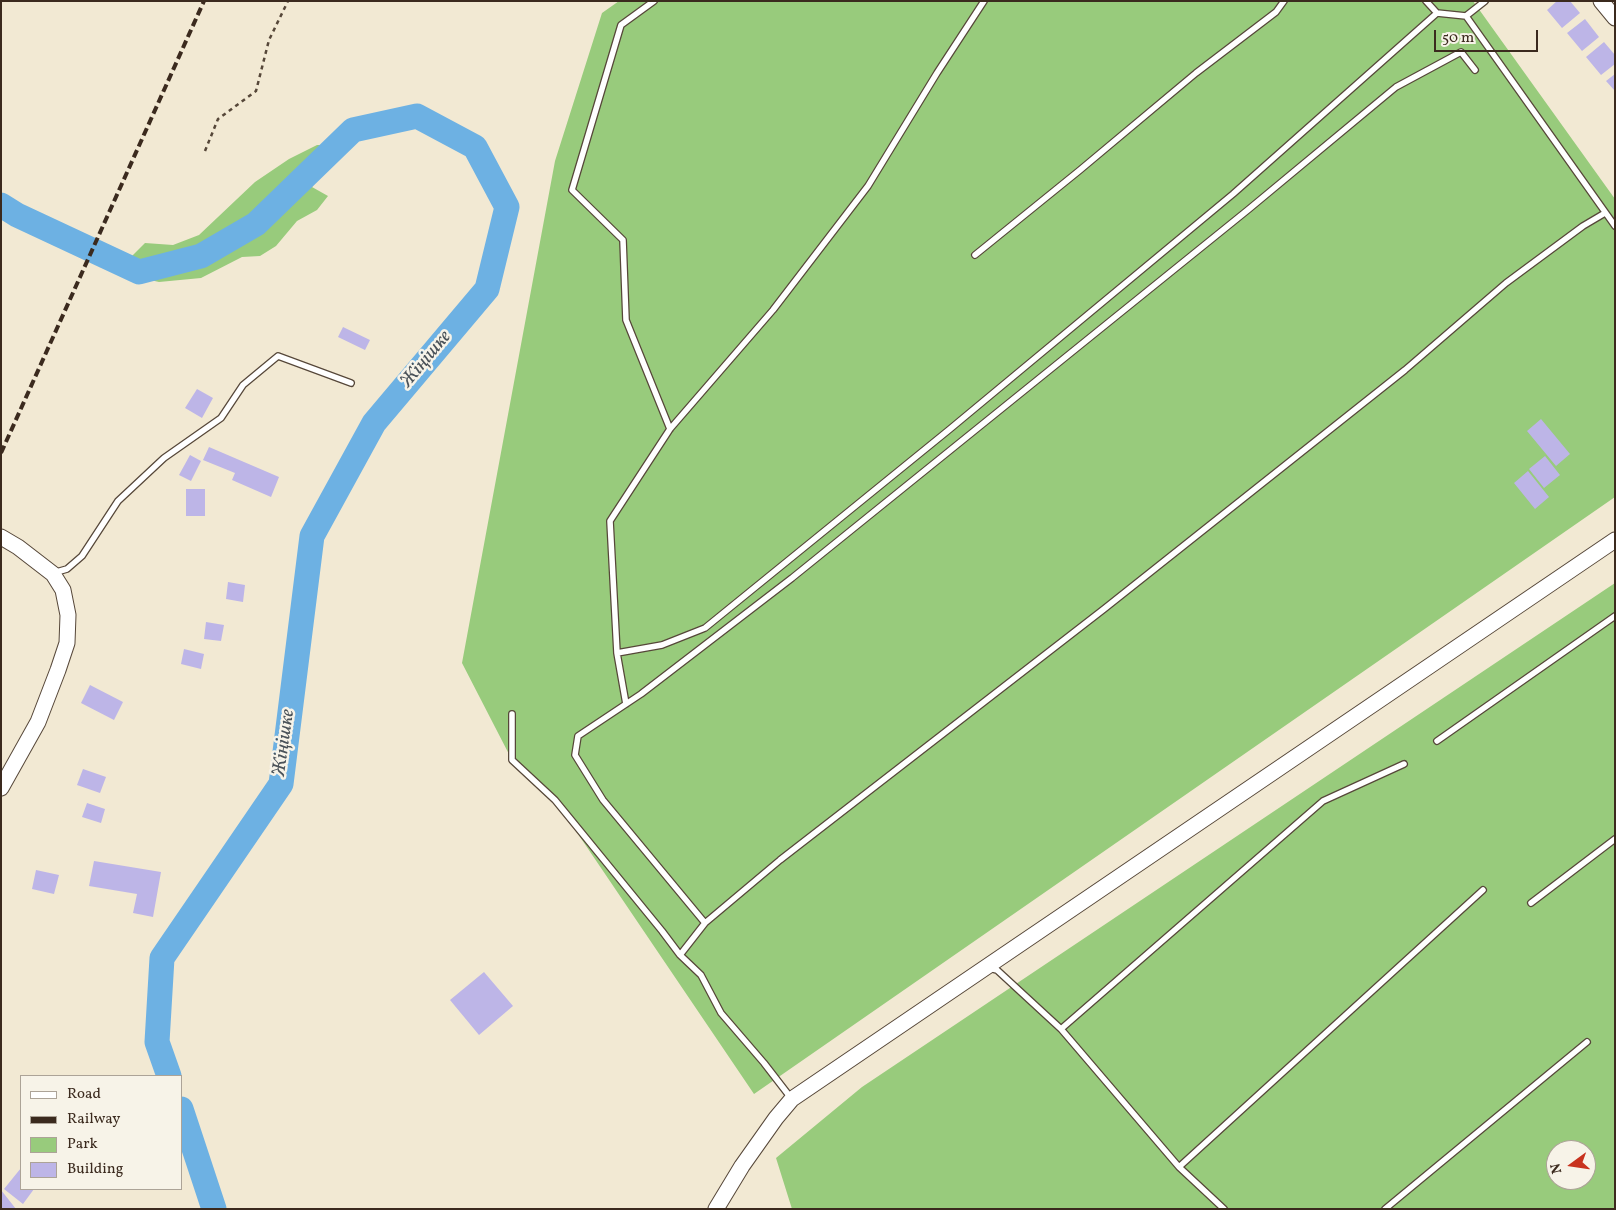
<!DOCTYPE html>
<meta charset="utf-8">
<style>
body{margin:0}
#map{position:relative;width:1616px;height:1210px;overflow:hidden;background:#f2e9d3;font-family:Vollkorn,serif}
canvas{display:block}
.frame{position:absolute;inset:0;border:2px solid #3b2a1e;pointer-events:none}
.legend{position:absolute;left:20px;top:1075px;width:162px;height:115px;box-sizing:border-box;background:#f7f3e8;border:1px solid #aca397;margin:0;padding:6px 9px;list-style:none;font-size:15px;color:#3b2a1e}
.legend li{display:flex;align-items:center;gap:10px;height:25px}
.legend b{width:25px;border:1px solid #aca397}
.north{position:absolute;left:1546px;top:1140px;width:50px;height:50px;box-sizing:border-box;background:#f7f3e8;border:1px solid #aca397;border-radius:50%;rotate:256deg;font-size:14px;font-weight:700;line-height:20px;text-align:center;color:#3b2a1e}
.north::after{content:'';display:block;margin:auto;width:18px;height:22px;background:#c8321e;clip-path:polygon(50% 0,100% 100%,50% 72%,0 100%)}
.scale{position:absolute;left:1434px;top:30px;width:104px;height:22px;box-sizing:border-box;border:2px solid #3b2a1e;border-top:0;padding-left:6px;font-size:15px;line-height:18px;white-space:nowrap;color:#3b2a1e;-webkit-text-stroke:4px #f7f3e8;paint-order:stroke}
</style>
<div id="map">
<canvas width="1616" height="1210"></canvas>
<div class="frame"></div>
<ul class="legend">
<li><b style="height:6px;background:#fff"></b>Road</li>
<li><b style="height:6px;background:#3b2a1e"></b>Railway</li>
<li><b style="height:14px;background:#98cb7c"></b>Park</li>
<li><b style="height:14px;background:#bdb5e7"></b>Building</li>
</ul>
<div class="north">N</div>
<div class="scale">50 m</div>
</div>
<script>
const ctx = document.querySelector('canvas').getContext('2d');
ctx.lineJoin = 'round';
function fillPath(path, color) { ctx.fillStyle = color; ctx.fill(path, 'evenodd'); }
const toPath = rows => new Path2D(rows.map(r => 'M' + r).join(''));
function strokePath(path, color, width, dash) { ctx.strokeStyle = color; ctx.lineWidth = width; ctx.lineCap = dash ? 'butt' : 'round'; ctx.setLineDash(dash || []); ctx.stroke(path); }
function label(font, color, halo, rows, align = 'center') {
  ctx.font = font + ' Vollkorn,serif'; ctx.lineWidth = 5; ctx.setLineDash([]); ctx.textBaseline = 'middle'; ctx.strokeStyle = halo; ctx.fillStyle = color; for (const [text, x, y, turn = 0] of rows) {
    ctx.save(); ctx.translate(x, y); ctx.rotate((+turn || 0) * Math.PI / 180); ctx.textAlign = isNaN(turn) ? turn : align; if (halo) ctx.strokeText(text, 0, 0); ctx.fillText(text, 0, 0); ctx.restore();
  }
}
fillPath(toPath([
 [619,1,1473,1,1615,199,1615,497,754,1094,555,800,512,760,462,663,555,161,602,13],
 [317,145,324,145,335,156,312,187,328,196,317,210,297,221,276,246,260,256,242,257,201,278,159,282,133,276,127,261,145,243,173,245,199,235,255,182,289,159],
 [1615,583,1615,1209,792,1209,776,1158,862,1087],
 [1556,1150,1586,1150,1586,1180,1556,1180]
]), '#98cb7c');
strokePath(toPath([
 [1,205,17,215,139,272,201,256,256,224,353,130,417,116,475,147,507,207,487,289,374,423,312,536,281,784,162,958,157,1042,169,1076],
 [181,1109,214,1209]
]), '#6db1e3', 25);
fillPath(toPath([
 [1557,1,1570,1,1580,13,1562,28,1547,10],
 [1585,19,1599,37,1582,51,1567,33],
 [1604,42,1615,55,1615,64,1601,75,1586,57],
 [1615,74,1615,91,1606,81],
 [343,327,370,340,365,350,338,337],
 [197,389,213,398,202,418,185,408],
 [1541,419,1570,454,1556,466,1527,431],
 [209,447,279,477,271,497,232,480,235,473,203,460],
 [190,455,201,461,191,481,179,475],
 [1545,456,1560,475,1544,488,1529,469],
 [1528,471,1549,497,1535,509,1514,483],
 [186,489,205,489,205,516,186,516],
 [228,582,245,585,243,602,226,599],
 [206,622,224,625,221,641,204,639],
 [184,649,204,654,201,669,181,664],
 [90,685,123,702,114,720,81,703],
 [83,769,106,777,100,793,77,785],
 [87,803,105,809,101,823,82,817],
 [94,861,161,872,153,917,133,913,137,894,89,886],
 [36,870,59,875,54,894,32,889],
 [484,972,513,1006,479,1035,450,1000],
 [21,1168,21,1189,34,1189,23,1204,4,1189],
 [1,1190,16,1209,1,1209]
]), '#bdb5e7');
const service = toPath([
 [654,1,621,25,572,190,623,240,626,320,670,429],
 [984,1,937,73,868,186,773,310,670,429,610,521,617,653,662,645,705,628,950,429,1233,194,1437,13],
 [1426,1,1437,13,1466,16,1615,226],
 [1466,16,1485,1],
 [975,255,1080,170,1196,73,1276,12,1284,1],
 [53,573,67,569,82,556,118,501,164,458,221,418,243,385,278,356,351,383],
 [617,653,626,704],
 [512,714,512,760,555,800,662,931,680,955,701,975,721,1013,764,1063,791,1098],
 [1437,741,1615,616],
 [1531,903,1615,839],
 [705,923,780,860,1104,609,1405,370,1506,283,1583,226,1605,213],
 [680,955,705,923,603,800,575,755,578,736,641,694,792,578,1249,209,1396,87,1461,52,1475,70],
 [989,968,997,970,1061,1029,1179,1167,1224,1209],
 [1061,1029,1323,801,1404,764],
 [1179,1167,1483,890],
 [1385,1209,1587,1042]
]);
const tertiary = toPath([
 [1601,1,1615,18],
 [1,537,18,547,53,574,63,590,68,615,67,643,58,670,38,722,1,788],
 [716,1209,742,1166,776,1118,792,1099,1615,540]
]);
strokePath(service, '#564739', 8);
strokePath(tertiary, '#564739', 17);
strokePath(toPath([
 [205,151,218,119,256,91,269,40,288,1]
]), '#564739', 2.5, [4, 4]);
strokePath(service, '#fff', 5.5);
strokePath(tertiary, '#fff', 15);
strokePath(toPath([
 [1,453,204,1]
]), '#3b2a1e', 4, [8, 4]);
label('italic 19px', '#4a5259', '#f7f3e8', [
 ["Жіңішке",427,360,-50],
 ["Жіңішке",285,743,-82]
]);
</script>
